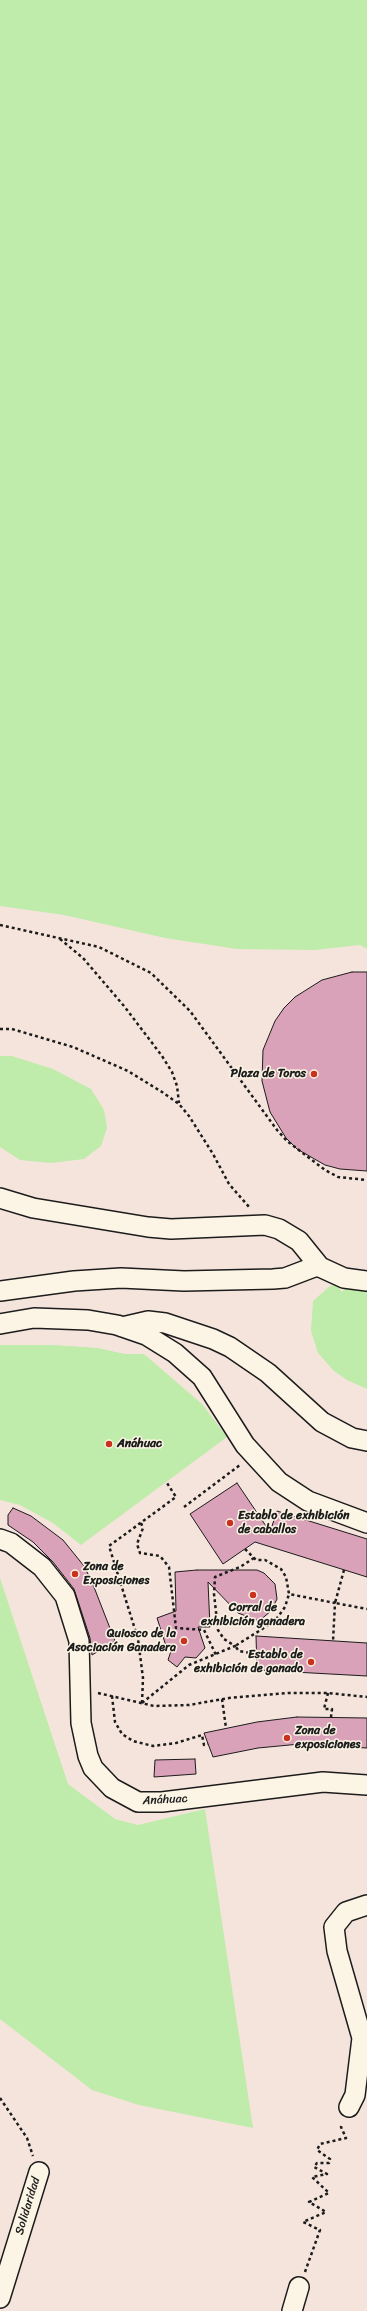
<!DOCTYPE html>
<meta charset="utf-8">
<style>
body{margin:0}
canvas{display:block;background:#f5e4dc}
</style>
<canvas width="367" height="2311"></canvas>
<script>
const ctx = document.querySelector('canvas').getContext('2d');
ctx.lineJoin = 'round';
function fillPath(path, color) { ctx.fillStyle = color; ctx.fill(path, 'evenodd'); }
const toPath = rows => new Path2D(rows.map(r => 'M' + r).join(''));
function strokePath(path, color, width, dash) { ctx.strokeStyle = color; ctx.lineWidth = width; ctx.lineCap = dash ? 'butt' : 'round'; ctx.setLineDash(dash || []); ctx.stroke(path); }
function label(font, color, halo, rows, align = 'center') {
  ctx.font = font + ' Sriracha,sans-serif'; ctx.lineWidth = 3; ctx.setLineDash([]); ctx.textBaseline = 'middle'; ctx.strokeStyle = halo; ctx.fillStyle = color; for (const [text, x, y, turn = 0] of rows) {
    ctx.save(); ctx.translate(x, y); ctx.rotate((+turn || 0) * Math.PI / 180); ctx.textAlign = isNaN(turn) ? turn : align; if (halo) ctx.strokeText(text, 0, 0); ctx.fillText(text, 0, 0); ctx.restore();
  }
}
fillPath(toPath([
 [0,0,367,0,367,949,360,945,315,950,237,949,165,938,64,915,0,906],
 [12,1056,53,1069,91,1089,104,1110,107,1128,101,1146,84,1159,51,1163,20,1160,0,1147,0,1056],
 [337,1285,342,1292,349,1285,367,1288,367,1389,347,1380,334,1371,318,1353,311,1331,313,1301,330,1286],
 [0,1345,54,1345,98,1348,125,1354,144,1354,202,1404,227,1437,81,1545,53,1523,20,1505,0,1500],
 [0,1578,68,1784,115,1819,138,1825,205,1809,253,2128,139,2105,92,2090,0,2019]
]), '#bfecaa');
const building = toPath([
 [352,972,367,972,367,1171,340,1169,325,1165,297,1149,286,1138,270,1112,262,1081,263,1050,275,1021,284,1008,295,997,322,980,352,972],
 [237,1483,270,1532,277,1511,367,1539,367,1577,255,1542,223,1564,190,1514,237,1483],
 [13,1508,31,1516,63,1540,84,1566,92,1582,115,1641,92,1655,90,1638,74,1589,53,1562,33,1542,8,1525,8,1515,13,1508],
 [197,1570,257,1570,264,1573,275,1584,277,1599,271,1611,259,1621,238,1613,208,1582,210,1627,198,1627,205,1648,196,1658,185,1657,177,1667,168,1660,172,1648,166,1646,157,1618,176,1611,175,1572,197,1570],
 [256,1636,367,1643,367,1676,257,1670,256,1636],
 [297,1717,367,1718,367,1748,300,1744,258,1748,213,1757,204,1733,257,1722,297,1717],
 [195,1759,196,1774,154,1777,155,1760,195,1759]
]);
fillPath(building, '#d9a2b8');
strokePath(building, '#1c1c1c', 1);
const minor = toPath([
 [0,1198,33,1208,148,1227,171,1229,265,1225,279,1229,299,1241,320,1267],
 [0,1291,74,1281,121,1278,184,1281,273,1279,285,1278,314,1267,320,1267,344,1278,367,1281],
 [0,1324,34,1318,88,1320,117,1325,146,1335,175,1353,202,1377,245,1445,279,1482,308,1501,367,1523],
 [122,1327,148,1321,165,1323,213,1339,230,1347,268,1373,322,1422,352,1438,367,1441],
 [0,1539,11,1543,42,1567,65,1596,79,1641,81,1723,88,1756,93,1768,112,1788,138,1802,162,1802,323,1782,367,1785],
 [349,2107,355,2095,362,2038,337,1951,334,1927,346,1912,367,1905],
 [0,2298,39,2172],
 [292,2311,299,2287]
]);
strokePath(minor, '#1c1c1c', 22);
strokePath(toPath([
 [0,925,99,947,151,973,190,1011,277,1130,287,1141,325,1170,338,1177,367,1180],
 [60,939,83,958,124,1006,162,1056,172,1072,177,1086,179,1103],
 [0,1029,12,1029,73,1047,128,1071,162,1092,179,1104,189,1116,213,1154,229,1184,250,1208],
 [184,1507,240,1465],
 [141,1523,143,1528,137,1544,140,1553,160,1556,169,1567,176,1628,204,1630,216,1655],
 [245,1549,256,1560,265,1560,281,1569,286,1577,289,1594,335,1603,333,1641],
 [344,1570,335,1603,367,1609],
 [255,1654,239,1651,235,1646,275,1621,285,1607,289,1594],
 [98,1693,154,1706,189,1705,229,1698,288,1693,328,1693,367,1697],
 [328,1693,324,1709,332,1709,331,1717],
 [112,1696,115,1722,122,1734,133,1741,153,1746,176,1743,202,1735,204,1745,208,1744],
 [222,1699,226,1728],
 [142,1703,143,1678,138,1639,109,1546,176,1497,167,1483],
 [142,1703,189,1665,235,1646,224,1639,218,1630,214,1594,215,1577,240,1567,254,1558],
 [0,2098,27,2138,33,2156],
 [305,2272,320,2230,303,2222,326,2212,309,2202,329,2193,312,2177,327,2174,314,2167,317,2163,329,2163,330,2159,317,2150,320,2144,346,2138,341,2127,342,2123]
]), '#1c1c1c', 2.5, [3, 3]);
strokePath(minor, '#fcf5e5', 19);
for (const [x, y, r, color] of [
 [314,1074,4,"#c8321e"],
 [109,1444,4,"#c8321e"],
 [230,1523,4,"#c8321e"],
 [75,1574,4,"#c8321e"],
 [253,1595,4,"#c8321e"],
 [184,1641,4,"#c8321e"],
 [311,1662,4,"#c8321e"],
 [287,1738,4,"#c8321e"]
]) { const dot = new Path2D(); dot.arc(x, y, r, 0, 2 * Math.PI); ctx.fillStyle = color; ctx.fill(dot); strokePath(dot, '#fcf5e5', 1.5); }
label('bold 12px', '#1c1c1c', '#fcf5e5', [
 ["Plaza de Toros",306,1074,"right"],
 ["Anáhuac",117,1444],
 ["Establo de exhibición",238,1516],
 ["de caballos",238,1530],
 ["Zona de",83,1567],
 ["Exposiciones",83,1581],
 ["Corral de",253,1608,"center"],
 ["exhibición ganadera",253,1622,"center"],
 ["Quiosco de la",176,1634,"right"],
 ["Asociación Ganadera",176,1648,"right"],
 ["Establo de",303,1655,"right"],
 ["exhibición de ganado",303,1669,"right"],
 ["Zona de",295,1731],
 ["exposiciones",295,1745]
], 'left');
label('12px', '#1c1c1c', '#fcf5e5', [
 ["Anáhuac",165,1800,-3],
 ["Solidaridad",28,2206,-73]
]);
</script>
